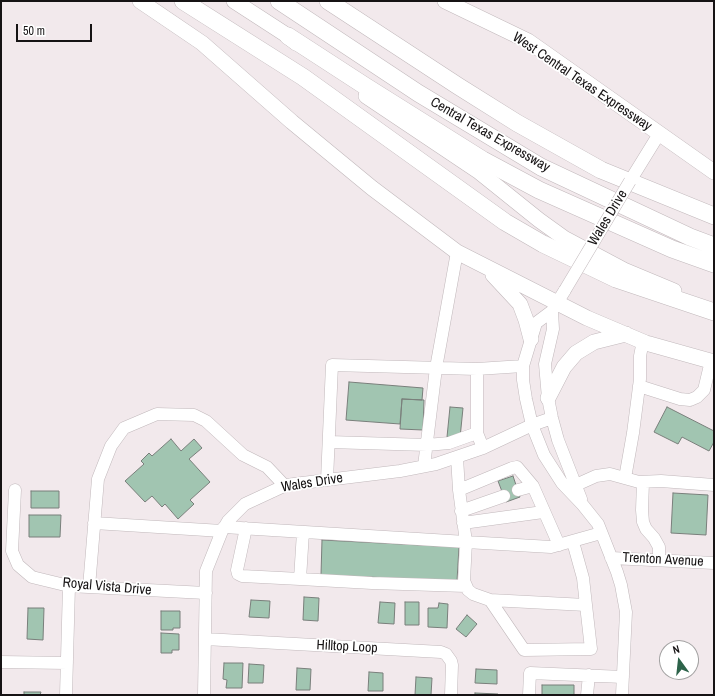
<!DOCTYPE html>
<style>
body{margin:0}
#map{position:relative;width:715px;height:696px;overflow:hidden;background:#f2e9ec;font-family:"Archivo Narrow",sans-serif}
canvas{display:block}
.frame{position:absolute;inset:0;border:2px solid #161314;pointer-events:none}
.north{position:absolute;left:659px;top:640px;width:40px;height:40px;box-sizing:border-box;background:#fff;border:1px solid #a2a1a1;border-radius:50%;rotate:345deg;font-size:11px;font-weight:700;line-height:16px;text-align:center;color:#161314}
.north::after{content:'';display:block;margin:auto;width:14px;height:18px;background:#2d634a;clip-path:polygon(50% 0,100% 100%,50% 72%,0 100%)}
.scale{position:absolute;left:16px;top:24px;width:76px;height:18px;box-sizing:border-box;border:2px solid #161314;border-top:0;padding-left:5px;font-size:12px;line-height:14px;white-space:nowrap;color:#161314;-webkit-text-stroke:3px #fff;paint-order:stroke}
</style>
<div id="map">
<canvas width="715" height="696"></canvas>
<div class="frame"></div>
<div class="north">N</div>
<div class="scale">50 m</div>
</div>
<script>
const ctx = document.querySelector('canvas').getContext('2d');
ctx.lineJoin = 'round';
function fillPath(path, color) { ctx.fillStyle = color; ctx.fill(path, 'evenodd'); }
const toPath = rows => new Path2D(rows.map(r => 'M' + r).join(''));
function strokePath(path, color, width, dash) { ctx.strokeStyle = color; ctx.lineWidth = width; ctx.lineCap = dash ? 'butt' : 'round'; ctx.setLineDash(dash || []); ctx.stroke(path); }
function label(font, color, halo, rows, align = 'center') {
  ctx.font = font + ' "Archivo Narrow",sans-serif'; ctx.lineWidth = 3.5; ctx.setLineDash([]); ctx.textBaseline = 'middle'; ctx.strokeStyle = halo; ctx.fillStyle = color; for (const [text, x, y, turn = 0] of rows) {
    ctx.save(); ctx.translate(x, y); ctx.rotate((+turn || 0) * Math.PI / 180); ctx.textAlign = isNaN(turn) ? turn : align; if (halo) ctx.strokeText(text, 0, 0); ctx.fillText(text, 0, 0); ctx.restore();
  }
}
const building = toPath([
 [349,382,423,388,422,400,402,399,400,424,346,420,349,382],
 [402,399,424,400,423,430,400,429,402,399],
 [450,407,463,408,460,438,447,437,450,407],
 [667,407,714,431,714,442,709,451,682,437,678,444,654,432,667,407],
 [171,439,181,451,194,439,202,448,189,459,210,482,190,500,194,504,178,519,165,504,162,507,152,496,145,502,125,481,144,464,141,461,149,453,152,456,171,439],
 [513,476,520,497,506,502,498,481,513,476],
 [31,491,59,491,59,508,31,508,31,491],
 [673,493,708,495,706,535,671,533,673,493],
 [29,515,61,515,60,537,29,537,29,515],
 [322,540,459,547,457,581,321,575,322,540],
 [304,597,319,598,318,621,303,620,304,597],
 [251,600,270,601,269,618,249,617,251,600],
 [380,602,395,603,394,624,378,623,380,602],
 [405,602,419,602,419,625,405,625,405,602],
 [439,603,448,604,447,628,428,627,428,608,438,608,439,603],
 [28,608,44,608,43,640,27,639,28,608],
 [161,611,180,611,180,628,173,628,173,630,161,630,161,611],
 [467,615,477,624,466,637,456,629,467,615],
 [161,633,179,634,179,650,172,650,172,653,161,653,161,633],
 [224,663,243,663,242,688,226,688,227,680,223,679,224,663],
 [249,664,264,665,263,683,248,683,249,664],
 [297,668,311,669,310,690,296,690,297,668],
 [476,669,497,670,497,684,475,683,476,669],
 [369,672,383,673,383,691,368,691,369,672],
 [416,677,432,678,431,695,415,695,416,677],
 [542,685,574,685,574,695,542,695,542,685],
 [24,692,41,692,40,695,24,695,24,692],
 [475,693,498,694,498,695,475,695,475,693]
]);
fillPath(building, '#a1c5b1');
strokePath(building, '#797f7b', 1);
const minor = toPath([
 [630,181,659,134],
 [565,290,552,311,536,323,523,366,523,380,526,399,532,425,544,455,562,483,582,504,598,524,617,572,621,585,626,612,622,695],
 [552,311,553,329,545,364,548,398,552,418,558,440,581,499],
 [477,369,477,433],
 [639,386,680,399,690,400,697,397,704,390,711,361],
 [329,442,427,445,449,443,477,433,483,448],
 [457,457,459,490,466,542,551,547,601,533],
 [424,466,436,368,457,252],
 [625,478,633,433,640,379,640,356,643,341],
 [327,480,332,365,477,369,523,366],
 [643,482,642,510,643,522,646,529,654,538,659,547,659,560],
 [576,485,596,476,610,474,639,482,661,481,714,485],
 [15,490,12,551,18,565,32,577,69,586,206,593],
 [459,490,512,468,517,467,533,486,559,545],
 [518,490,533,486],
 [461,511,504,496],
 [94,523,222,531],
 [463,523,543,512],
 [224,527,466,542,464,581,468,590,473,594,490,600,586,605,583,578,573,542],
 [246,528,237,570,238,574,242,576,300,579],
 [303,532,300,579,372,583,466,586],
 [611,558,714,563],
 [89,587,98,479,111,446,124,428,157,414,194,415,206,421,243,455,267,467,284,485],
 [490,600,524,650,591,649,586,605],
 [205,639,441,652,446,654,451,661,452,665,451,695],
 [1,662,67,663],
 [66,695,69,586],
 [204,695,206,571,222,531,228,521,245,504,286,485,400,471,436,464,483,448,532,425,552,418],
 [529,695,530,673,623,677],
 [587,695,589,675]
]);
const major = toPath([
 [140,1,202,43,292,122,372,188,457,252,587,318,646,343,714,362],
 [234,1,288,36,296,43],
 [445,1,528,41,714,172],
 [366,96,478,171,539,220,564,238,626,271,674,291],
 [493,275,520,304,526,320,531,339],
 [548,398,564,367,576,353,594,342,626,334]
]);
const highway = toPath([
 [183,1,303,77,505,222,543,244,616,279,714,312],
 [279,1,418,93,541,167,690,237,714,246],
 [328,1,458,86,517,123,601,170,714,216],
 [288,36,365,86,483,160,539,190,672,249,714,264]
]);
strokePath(minor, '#c1b8bb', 13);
strokePath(major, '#c1b8bb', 16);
strokePath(highway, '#c1b8bb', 18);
strokePath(minor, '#fff', 12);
strokePath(major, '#fff', 15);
strokePath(highway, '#fff', 17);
const minorBridge = toPath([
 [565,290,630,181]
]);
strokePath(minorBridge, '#c1b8bb', 13, []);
strokePath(minorBridge, '#fff', 12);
label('14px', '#161314', '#fff', [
 ["West Central Texas Expressway",582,82,34],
 ["Central Texas Expressway",490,135,30],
 ["Wales Drive",608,218,-59],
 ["Wales Drive",312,483,-9],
 ["Trenton Avenue",663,560,3],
 ["Royal Vista Drive",107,587,5],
 ["Hilltop Loop",347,647,3]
]);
</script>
